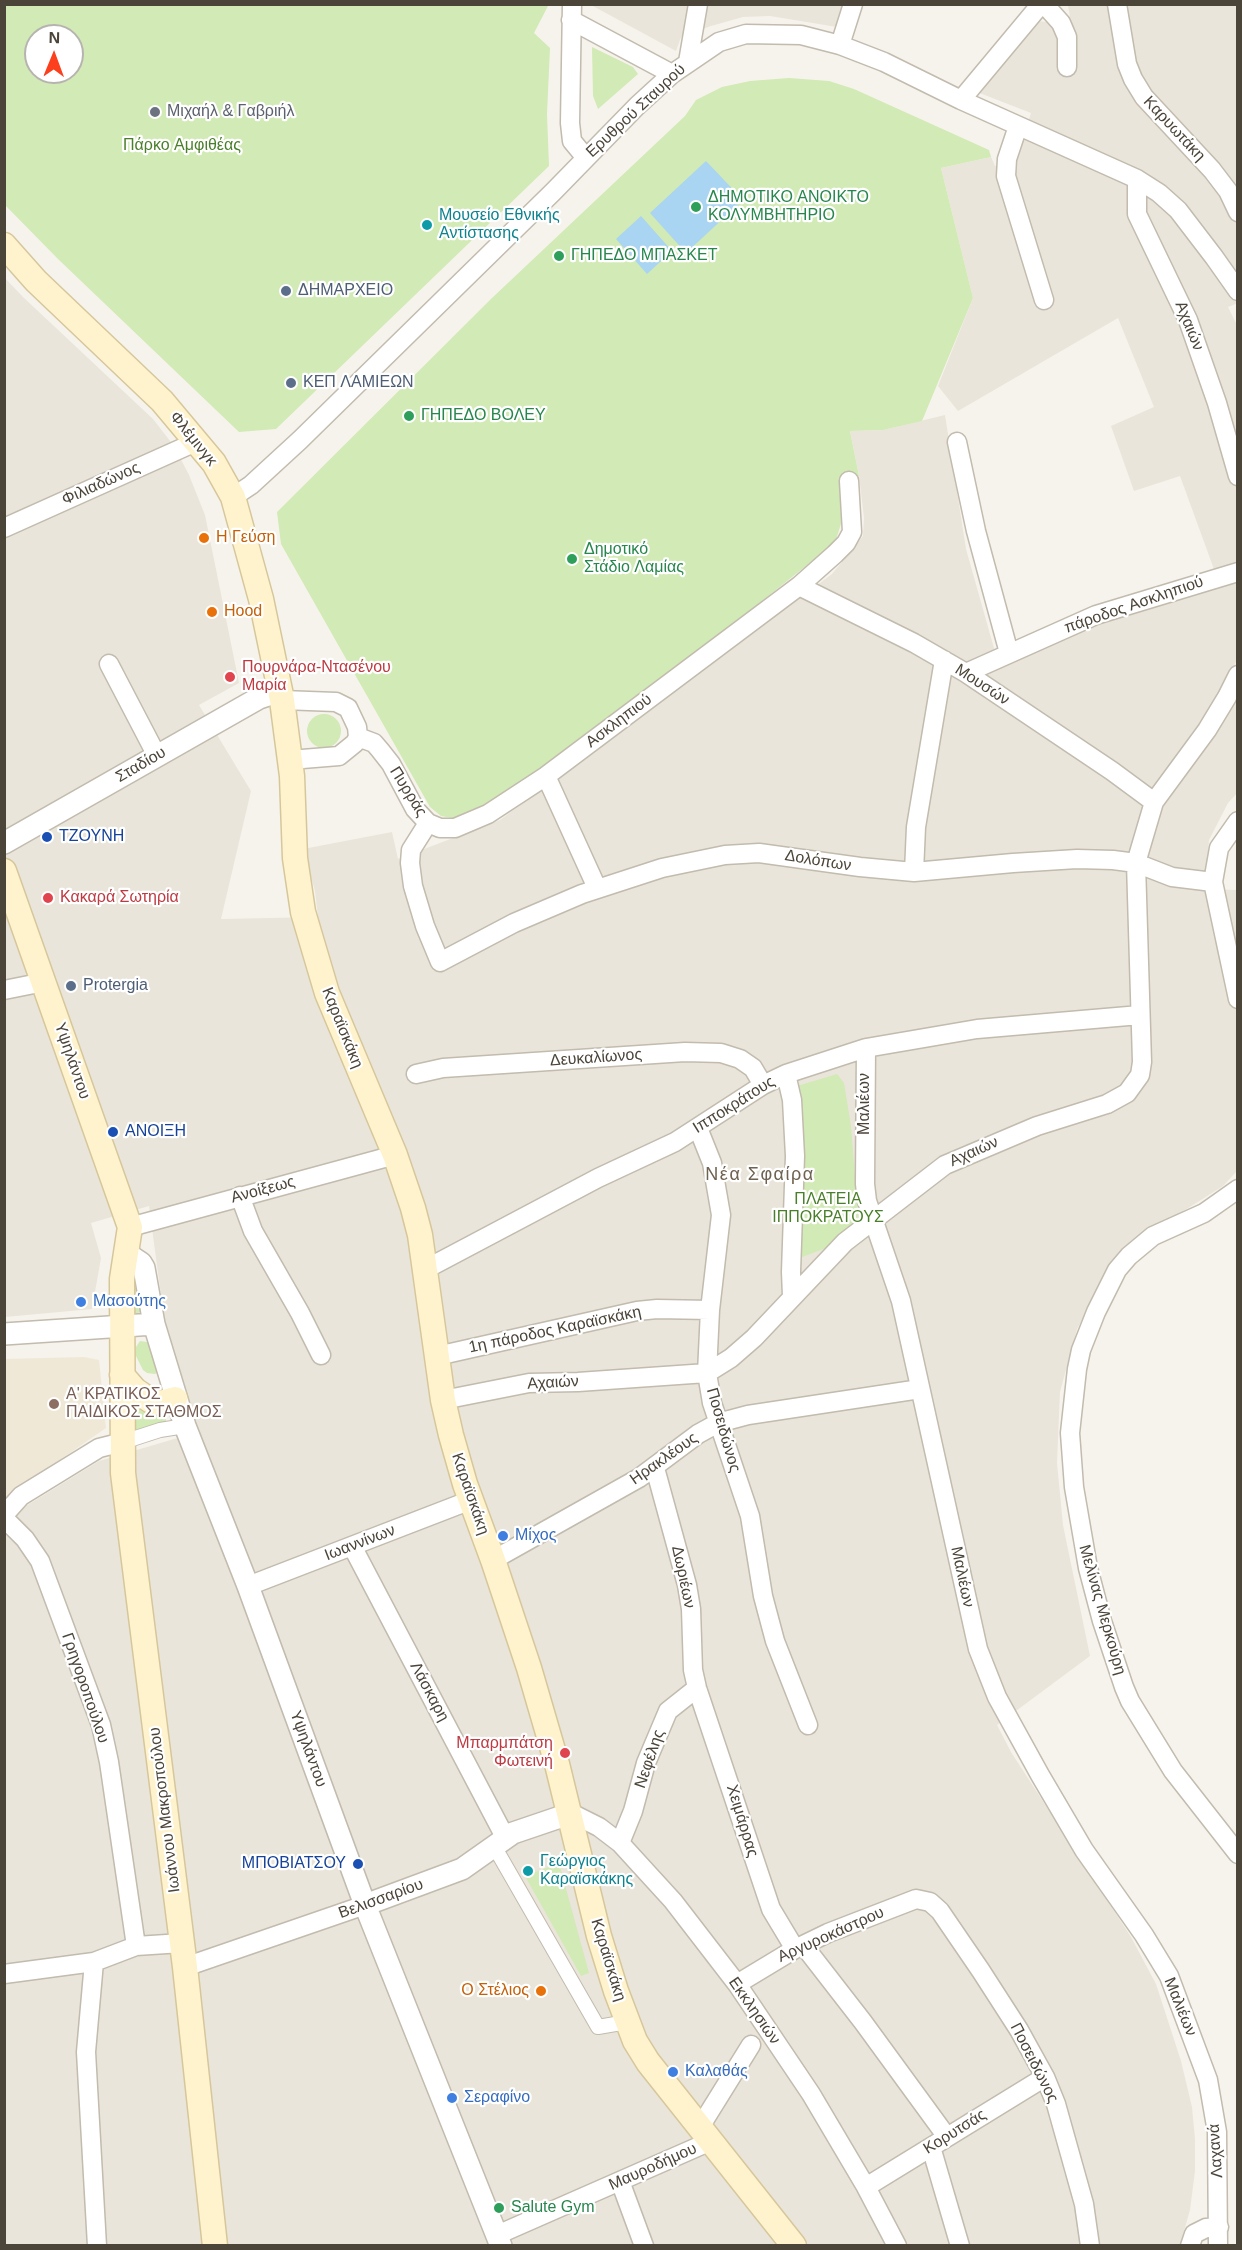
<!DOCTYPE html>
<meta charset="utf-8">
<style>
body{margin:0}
#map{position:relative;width:1242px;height:2250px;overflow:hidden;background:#f6f3ec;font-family:Helvetica,sans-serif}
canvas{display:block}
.frame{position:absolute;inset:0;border:6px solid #4b4439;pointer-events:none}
.north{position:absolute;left:24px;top:24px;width:60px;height:60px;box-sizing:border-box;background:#fff;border:2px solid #b7b4b0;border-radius:50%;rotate:1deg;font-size:16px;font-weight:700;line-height:24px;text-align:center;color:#4b4439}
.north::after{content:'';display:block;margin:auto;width:21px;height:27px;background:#fc3f1d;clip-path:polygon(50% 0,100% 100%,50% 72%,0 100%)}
</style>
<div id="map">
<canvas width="1242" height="2250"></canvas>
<div class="frame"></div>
<div class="north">N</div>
</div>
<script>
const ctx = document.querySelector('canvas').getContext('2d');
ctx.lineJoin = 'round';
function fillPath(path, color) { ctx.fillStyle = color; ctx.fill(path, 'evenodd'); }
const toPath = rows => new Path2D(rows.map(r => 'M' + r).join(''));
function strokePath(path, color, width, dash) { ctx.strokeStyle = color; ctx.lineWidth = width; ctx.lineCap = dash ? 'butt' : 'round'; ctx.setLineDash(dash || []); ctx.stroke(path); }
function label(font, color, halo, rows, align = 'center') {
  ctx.font = font + ' Helvetica,sans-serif'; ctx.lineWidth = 4.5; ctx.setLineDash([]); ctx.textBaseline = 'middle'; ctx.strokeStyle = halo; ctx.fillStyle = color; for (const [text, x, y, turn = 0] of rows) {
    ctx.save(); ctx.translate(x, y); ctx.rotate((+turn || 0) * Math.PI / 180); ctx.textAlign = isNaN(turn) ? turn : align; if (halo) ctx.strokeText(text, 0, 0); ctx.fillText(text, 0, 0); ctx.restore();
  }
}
fillPath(toPath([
 [591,5,844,5,837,27,770,16,743,17,711,26,681,37,676,51],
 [1068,5,1237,5,1238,303,1228,307,1238,327,1238,658,1227,679,1237,691,1238,792,1228,803,1209,840,1205,889,1237,890,1237,1171,1223,1186,1139,1239,1109,1272,1077,1329,1060,1392,1057,1463,1063,1525,1090,1656,997,1725,1011,1752,1131,1937,1156,1984,1181,2061,1192,2107,1195,2139,1195,2171,1190,2210,1180,2245,5,2245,5,1511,15,1516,26,1506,99,1461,198,1432,165,1325,149,1206,91,1223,101,1258,92,1309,5,1317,4,277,23,297,153,419,174,446,189,475,205,515,239,683,199,705,251,791,221,919,318,917,315,891,303,849,392,832,398,859,500,820,832,574,863,536,864,518,859,476,850,431,883,430,945,415,966,549,999,666,1104,619,1219,583,1180,476,1134,491,1111,426,1154,407,1118,318,958,411,938,386,973,298,941,168,991,157,995,166,1017,158,1031,113,977,92,1036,21,1071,24]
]), '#eae5da');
fillPath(toPath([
 [84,1357,99,1360,106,1428,5,1498,4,1359]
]), '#efe8d6');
fillPath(toPath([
 [4,5,546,5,548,6,534,33,550,48,547,114,549,166,276,429,239,432,58,259,5,205],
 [36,36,72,36,72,72,36,72],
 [592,47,633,67,638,74,598,109,593,96],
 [789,78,829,81,854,89,989,150,991,157,941,168,973,298,922,421,883,430,850,431,859,476,840,479,843,517,835,543,522,791,462,820,441,816,430,807,281,544,277,512,492,298,685,116,696,100,722,87,750,81],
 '307 731a17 17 0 1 1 34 0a17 17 0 1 1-34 0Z',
 [837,1074,844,1083,851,1126,858,1215,856,1224,834,1245,797,1259,794,1087],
 [137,1276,143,1312,131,1314,134,1277],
 [140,1341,147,1342,150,1346,158,1372,155,1374,147,1373,143,1370,136,1356,136,1347],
 [132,1397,159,1417,166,1419,166,1422,136,1430],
 [559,1863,589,1973,581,1976,525,1876]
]), '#d2eab5');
fillPath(toPath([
 [706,161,743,200,686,253,650,213],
 [641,216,672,251,647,274,616,239]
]), '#a9d4f2');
const pedestrian = toPath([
 [123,1442,160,1430,185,1426],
 [494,1846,598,2027,627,2022]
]);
const minor = toPath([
 [572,4,570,123,572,141,586,158],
 [1044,4,1061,23,1067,37,1067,67],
 [1117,4,1127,64,1133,79,1144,97,1212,170,1228,191,1238,212],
 [571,20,672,74],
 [840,45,853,4],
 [688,62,698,4],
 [961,100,1041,4],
 [1018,126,1007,159,1006,176,1044,300],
 [1137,179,1137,214,1188,320,1217,403,1238,476],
 [957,442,976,531,1009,653],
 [233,497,251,485,300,440,553,192,637,106,672,74,719,42,746,34,801,35,840,45,884,62,961,100,1137,179,1159,193,1178,210,1214,257,1238,291],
 [4,528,198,441],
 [799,586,914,643,966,673,1112,771,1154,802],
 [109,664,157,756],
 [966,673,1096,615,1238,572],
 [282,700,336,702,348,708,357,727,358,737,355,743,339,756,290,760],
 [358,737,374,743,380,750,391,764,415,809,428,823,440,828,455,828,488,814,546,776,799,586,835,554,846,543,852,532,849,481],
 [546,776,597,888],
 [1238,821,1219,848,1213,882,1238,999],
 [428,823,411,850,410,863,413,886,425,926,440,962,514,923,582,894,662,868,725,855,759,853,860,867,914,872,1013,863,1077,859,1113,860,1136,863,1172,877,1213,882],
 [914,872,916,827,944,660],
 [4,990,44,982],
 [866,1048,865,1184,867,1201,901,1301,978,1649,997,1697,1040,1775,1084,1850,1144,1935,1169,1976,1208,2080,1217,2132,1218,2246],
 [416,1074,443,1068,685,1052,721,1053,740,1059,753,1068,763,1085],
 [786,1074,792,1100,795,1156,791,1272,792,1296],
 [698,1128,712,1163,721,1215,710,1310,707,1373,712,1403,750,1516,763,1596,775,1641,808,1725],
 [1238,1189,1204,1213,1153,1236,1129,1256,1117,1270,1096,1312,1081,1350,1077,1369,1070,1433,1074,1487,1088,1568,1102,1621,1124,1687,1130,1701,1173,1771,1238,1854],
 [240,1196,253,1231,300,1313,321,1355],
 [130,1227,395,1155],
 [426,1269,598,1178,675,1142,763,1085,786,1074,866,1048,977,1029,1140,1015],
 [437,1356,637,1311,657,1309,710,1310],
 [443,1400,529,1383,578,1382,707,1373,731,1358,754,1338,845,1242,945,1165,1037,1126,1107,1104,1127,1093,1140,1075,1142,1062,1136,863,1154,802,1207,730,1227,697,1238,675],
 [655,1468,687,1585,691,1609,693,1670,697,1688,771,1909,795,1949],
 [4,1515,21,1496,99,1448,123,1442],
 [4,1518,25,1539,40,1561,101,1725,109,1762,136,1946],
 [352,1546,505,1837],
 [493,1560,639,1478,698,1434,718,1423,748,1415,920,1389],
 [248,1586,471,1500],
 [569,1814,575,1815,599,1827,620,1843,673,1901,737,1984,811,2094,866,2187,897,2246],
 [620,1843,633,1811,646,1763,668,1711,697,1688],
 [804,1946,863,2022,947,2137],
 [94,1962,86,2052,97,2246],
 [185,1967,365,1905],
 [4,1974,94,1962,136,1946,182,1943],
 [737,1984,795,1949,828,1933,916,1899,930,1902,940,1911,981,1971,1019,2030,1045,2077,1056,2104,1084,2204,1090,2246],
 [700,2127,751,2045],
 [931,2147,960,2246],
 [620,2181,644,2246],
 [866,2187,1045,2077],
 [497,2235,711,2141],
 [1190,2246,1194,2234,1206,2228,1219,2227]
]);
const tertiary = toPath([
 [4,843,259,698,280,691],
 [126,1253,141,1263,144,1268,154,1324,185,1426,248,1586,365,1905,501,2246],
 [4,1334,154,1324],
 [365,1905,462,1869,513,1833,569,1814]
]);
const secondary = toPath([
 [4,245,36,281,162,401,214,463,233,497,261,599,282,700,292,776,295,858,303,912,327,993,395,1155,413,1208,420,1235,443,1400,451,1435,465,1484,493,1560,529,1668,557,1764,599,1936,616,1991,635,2041,648,2062,794,2246],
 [4,871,130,1227,122,1279,123,1473,185,1967,215,2246],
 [122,1375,135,1390,151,1401,160,1403,175,1399]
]);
strokePath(pedestrian, '#c2bbae', 16);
strokePath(minor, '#c2bbae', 21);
strokePath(tertiary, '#c2bbae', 24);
strokePath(secondary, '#d6c79b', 27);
strokePath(pedestrian, '#fff', 14);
strokePath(minor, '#fff', 18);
strokePath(tertiary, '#fff', 21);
strokePath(secondary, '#fff3cd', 24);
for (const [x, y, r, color] of [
 [155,112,6,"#6b7280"],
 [696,207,6,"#2e9e5b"],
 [427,225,6,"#0f9aa8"],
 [559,256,6,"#2e9e5b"],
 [286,291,6,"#5c6f8a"],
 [291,383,6,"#5c6f8a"],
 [409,416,6,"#2e9e5b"],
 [204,538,6,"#e8710a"],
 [572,559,6,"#2e9e5b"],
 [212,612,6,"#e8710a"],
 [230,677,6,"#e0444e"],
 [47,837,6,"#1a4fb4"],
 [48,898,6,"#e0444e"],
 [71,986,6,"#5c6f8a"],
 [113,1132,6,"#1a4fb4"],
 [81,1302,6,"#3f7fe0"],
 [54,1404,6,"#8d6e63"],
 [503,1536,6,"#3f7fe0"],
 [565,1753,6,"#e0444e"],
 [358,1864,6,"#1a4fb4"],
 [528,1871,6,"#0f9aa8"],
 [541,1991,6,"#e8710a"],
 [673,2072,6,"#3f7fe0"],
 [452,2098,6,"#3f7fe0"],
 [499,2208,6,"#2e9e5b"]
]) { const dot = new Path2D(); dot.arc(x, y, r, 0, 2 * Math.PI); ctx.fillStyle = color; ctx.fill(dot); strokePath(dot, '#fff', 2); }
label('16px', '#4b4439', '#fff', [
 ["Ερυθρού Σταυρού",636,111,-43],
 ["Καρυωτάκη",1174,129,47],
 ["Αχαιών",1189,326,68],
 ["Φλέμινγκ",193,439,51],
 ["Φιλιαδώνος",101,484,-24],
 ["πάροδος Ασκληπιού",1134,605,-19],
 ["Μουσών",982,685,33],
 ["Ασκληπιού",619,721,-37],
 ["Σταδίου",141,765,-30],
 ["Πυρράς",408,792,58],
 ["Δολόπων",818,861,9],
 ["Καραϊσκάκη",342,1028,68],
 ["Δευκαλίωνος",596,1058,-4],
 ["Υψηλάντου",72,1061,71],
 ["Μαλιέων",865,1104,-90],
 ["Ιπποκράτους",734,1105,-32],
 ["Αχαιών",974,1152,-24],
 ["Ανοίξεως",263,1190,-15],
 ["1η πάροδος Καραϊσκάκη",555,1330,-12],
 ["Αχαιών",553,1383,-3],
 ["Ποσειδώνος",723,1430,74],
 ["Ηρακλέους",664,1459,-35],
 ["Καραϊσκάκη",470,1494,71],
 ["Ιωαννίνων",360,1543,-21],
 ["Δωριέων",683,1577,78],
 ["Μαλιέων",962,1577,78],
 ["Μελίνας Μερκούρη",1102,1610,74],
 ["Γρηγοροπούλου",85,1688,71],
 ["Λάσκαρη",429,1692,62],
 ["Υψηλάντου",308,1749,70],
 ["Νεφέλης",650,1759,-71],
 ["Ιωάννου Μακροπούλου",165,1810,-97],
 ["Χειμάρρας",742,1821,73],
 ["Βελισσαρίου",381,1899,-20],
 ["Αργυροκάστρου",831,1935,-24],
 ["Καραϊσκάκη",608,1960,73],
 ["Μαλιέων",1180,2007,68],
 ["Εκκλησιών",754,2011,55],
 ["Ποσειδώνος",1034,2063,63],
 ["Κορυτσάς",955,2132,-32],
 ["Λαχανά",1216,2151,-94],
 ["Μαυροδήμου",653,2167,-24]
]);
label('16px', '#5b616d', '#fff', [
 ["Μιχαήλ & Γαβριήλ",167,112]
], 'left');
label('16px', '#4a7f2a', '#fff', [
 ["Πάρκο Αμφιθέας",182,146],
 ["ΠΛΑΤΕΙΑ",828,1200],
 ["ΙΠΠΟΚΡΑΤΟΥΣ",828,1218]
]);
label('16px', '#27864d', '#fff', [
 ["ΔΗΜΟΤΙΚΟ ΑΝΟΙΚΤΟ",708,198],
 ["ΚΟΛΥΜΒΗΤΗΡΙΟ",708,216],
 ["ΓΗΠΕΔΟ ΜΠΑΣΚΕΤ",571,256],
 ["ΓΗΠΕΔΟ ΒΟΛΕΥ",421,416],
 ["Δημοτικό",584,550],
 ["Στάδιο Λαμίας",584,568],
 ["Salute Gym",511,2208]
], 'left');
label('16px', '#0d838f', '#fff', [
 ["Μουσείο Εθνικής",439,216],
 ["Αντίστασης",439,234],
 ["Γεώργιος",540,1862],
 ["Καραϊσκάκης",540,1880]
], 'left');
label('16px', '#4e5e75', '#fff', [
 ["ΔΗΜΑΡΧΕΙΟ",298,291],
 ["ΚΕΠ ΛΑΜΙΕΩΝ",303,383],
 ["Protergia",83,986]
], 'left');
label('16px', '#c56008', '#fff', [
 ["Η Γεύση",216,538],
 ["Hood",224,612],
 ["Ο Στέλιος",529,1991,"right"]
], 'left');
label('16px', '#be3a42', '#fff', [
 ["Πουρνάρα-Ντασένου",242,668],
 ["Μαρία",242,686],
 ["Κακαρά Σωτηρία",60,898],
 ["Μπαρμπάτση",553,1744,"right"],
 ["Φωτεινή",553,1762,"right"]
], 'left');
label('16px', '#164399', '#fff', [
 ["ΤΖΟΥΝΗ",59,837],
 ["ΑΝΟΙΞΗ",125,1132],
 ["ΜΠΟΒΙΑΤΣΟΥ",346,1864,"right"]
], 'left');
label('16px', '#366cbe', '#fff', [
 ["Μασούτης",93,1302],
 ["Μίχος",515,1536],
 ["Καλαθάς",685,2072],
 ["Σεραφίνο",464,2098]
], 'left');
label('16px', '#785e54', '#fff', [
 ["Α' ΚΡΑΤΙΚΟΣ",66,1395],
 ["ΠΑΙΔΙΚΟΣ ΣΤΑΘΜΟΣ",66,1413]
], 'left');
ctx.letterSpacing = '1.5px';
label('18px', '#6e6250', '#fff', [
 ["Νέα Σφαίρα",760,1175]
]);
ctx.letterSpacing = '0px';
</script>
